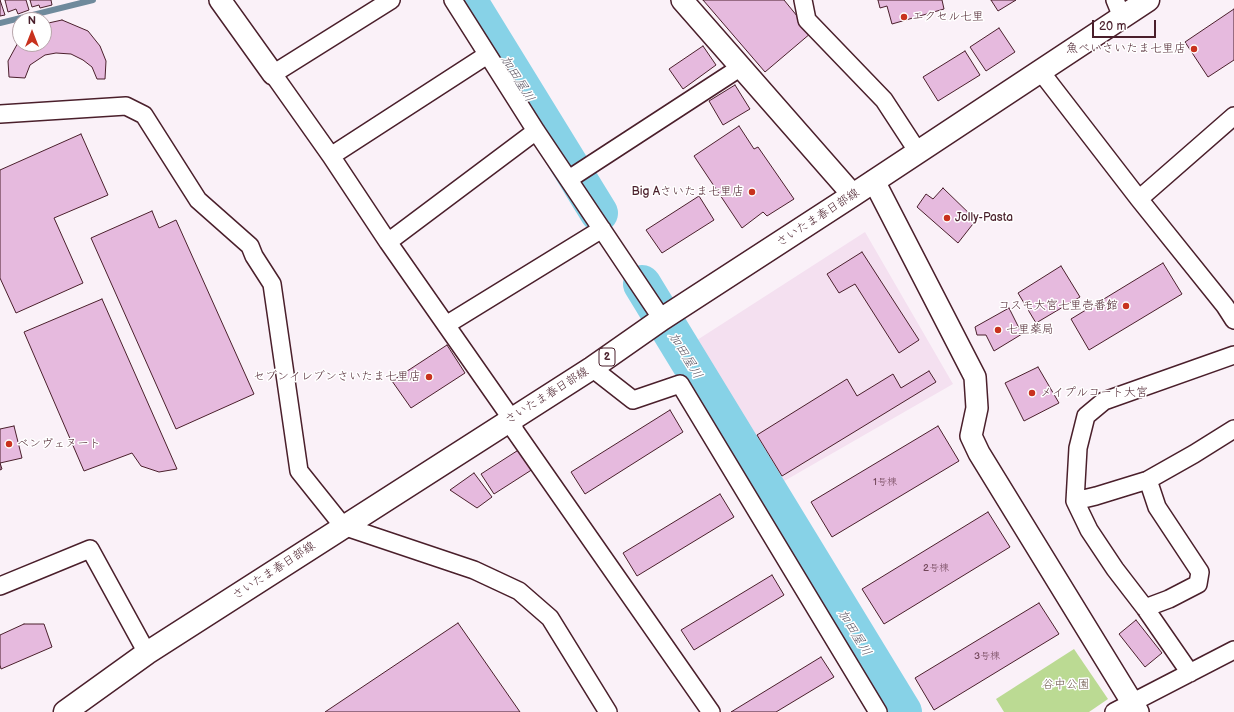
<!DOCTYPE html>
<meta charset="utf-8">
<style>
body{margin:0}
#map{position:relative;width:1234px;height:712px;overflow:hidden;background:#faf1f8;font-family:"Balsamiq Sans",sans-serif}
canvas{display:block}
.north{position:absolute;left:12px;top:12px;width:40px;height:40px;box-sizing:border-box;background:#fff;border:1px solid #b7a5aa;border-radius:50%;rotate:0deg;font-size:11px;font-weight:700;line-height:16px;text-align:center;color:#4a1f2b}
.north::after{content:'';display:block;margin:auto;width:14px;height:18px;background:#c8321e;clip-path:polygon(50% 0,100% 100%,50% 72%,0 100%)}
.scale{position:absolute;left:1092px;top:20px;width:64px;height:18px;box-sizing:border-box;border:2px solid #4a1f2b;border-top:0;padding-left:5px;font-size:12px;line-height:14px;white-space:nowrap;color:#4a1f2b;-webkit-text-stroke:3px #fff;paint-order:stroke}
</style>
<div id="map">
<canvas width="1234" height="712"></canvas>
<div class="north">N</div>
<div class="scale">20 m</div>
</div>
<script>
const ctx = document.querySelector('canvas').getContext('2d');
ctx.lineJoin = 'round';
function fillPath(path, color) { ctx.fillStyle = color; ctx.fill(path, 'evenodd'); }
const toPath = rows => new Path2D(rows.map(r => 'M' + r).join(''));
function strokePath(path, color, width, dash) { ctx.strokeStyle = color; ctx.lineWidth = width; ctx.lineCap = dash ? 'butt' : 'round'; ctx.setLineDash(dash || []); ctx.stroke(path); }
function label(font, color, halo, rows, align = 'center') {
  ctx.font = font + ' "Balsamiq Sans","Klee One",sans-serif'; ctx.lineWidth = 3; ctx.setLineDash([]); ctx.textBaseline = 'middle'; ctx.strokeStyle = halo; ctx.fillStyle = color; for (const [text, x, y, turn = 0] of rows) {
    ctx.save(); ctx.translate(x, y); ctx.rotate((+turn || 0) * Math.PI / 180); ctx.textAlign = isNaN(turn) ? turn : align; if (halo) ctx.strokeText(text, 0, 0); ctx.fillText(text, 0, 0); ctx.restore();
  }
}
fillPath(toPath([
 [865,232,953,384,779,484,694,342]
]), '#f4e0f0');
fillPath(toPath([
 [1074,649,1108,699,1089,712,1004,712,996,699]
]), '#bbda93');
strokePath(toPath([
 [0,23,93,0]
]), '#6f8a9c', 6);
strokePath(toPath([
 [468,0,599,213],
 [642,284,903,712]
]), '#87d2e7', 38);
const building = toPath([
 [0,0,5,15,0,16,0,0],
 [5,0,26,0,29,10,18,14,16,9,8,12,5,0],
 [30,0,51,0,52,5,40,8,39,5,32,7,30,0],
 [703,0,784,0,811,33,765,72,703,0],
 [878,0,942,0,944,9,892,24,887,6,880,8,878,0],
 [991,0,1016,0,998,11,991,0],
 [1234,9,1234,60,1208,77,1185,42,1234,9],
 [62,20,88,31,100,46,106,61,105,79,97,79,92,67,83,60,71,54,56,53,45,55,30,65,25,78,9,77,8,61,20,39,20,44,44,44,44,24,62,20],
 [999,28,1015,52,986,71,970,47,999,28],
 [703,46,716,65,683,89,669,69,703,46],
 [965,51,980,75,938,101,923,77,965,51],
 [735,85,750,109,723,125,709,101,735,85],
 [739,126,754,149,758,147,794,199,767,216,763,212,742,228,694,156,739,126],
 [81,134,108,195,54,218,83,283,16,313,0,278,0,170,81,134],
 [943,188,976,220,958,243,917,207,926,194,933,199,943,188],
 [699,196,714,220,662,253,646,230,699,196],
 [152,211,159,228,176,220,254,394,176,429,91,238,152,211],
 [862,252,919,340,899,353,855,284,839,293,827,274,862,252],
 [1163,263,1182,294,1089,350,1071,319,1163,263],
 [1061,266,1080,297,1036,323,1018,293,1061,266],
 [102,299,177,469,159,472,141,466,132,453,84,471,24,332,102,299],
 [1009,308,1022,334,994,351,986,335,977,335,975,327,1009,308],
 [447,345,465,373,411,408,392,381,447,345],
 [1038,367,1059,403,1024,421,1005,383,1038,367],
 [929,371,936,382,782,476,757,435,847,379,857,396,893,374,901,388,929,371],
 [670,410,683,432,585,494,571,472,670,410],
 [14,426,22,458,0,463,2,469,0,470,0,429,14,426],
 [938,426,959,461,832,537,811,502,938,426],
 [520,449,533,469,494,494,481,474,520,449],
 [474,473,492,497,477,508,450,490,474,473],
 [720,494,734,517,637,576,623,553,720,494],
 [988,512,1010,547,884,624,862,589,988,512],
 [772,575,784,595,694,650,681,630,772,575],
 [1039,603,1059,634,934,710,915,678,1039,603],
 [1136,620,1162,653,1145,667,1119,634,1136,620],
 [458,623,520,712,325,712,458,623],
 [24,624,44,624,52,647,1,669,0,665,0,635,24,624],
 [821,657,834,677,776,712,731,712,821,657]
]);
fillPath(building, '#e6bade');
strokePath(building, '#4a1f2b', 1);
const minor = toPath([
 [391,0,273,74,331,156,388,242,511,418,515,431,711,712],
 [453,0,536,131,662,319],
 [803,0,807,20,884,100,918,152],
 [1115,0,1122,17],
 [1041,72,1139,199,1225,306,1234,320],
 [0,114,126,106,144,115,198,200,250,246,254,256,272,284,299,471,343,526,474,570,519,591,550,618,608,712],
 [331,156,487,55],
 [569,179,741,67],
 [1139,199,1234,116],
 [388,242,536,131],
 [446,325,602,229],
 [592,368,633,400,680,384,878,712],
 [1075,501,1096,496,1148,480,1194,454,1234,429],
 [0,586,90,549,147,653],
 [1145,608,1169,599,1198,584,1200,572,1157,507,1148,480],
 [1190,673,1145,608,1115,569,1089,530,1075,501,1078,448,1086,416,1104,401,1234,355],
 [1114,712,1234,650]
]);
const tertiary = toPath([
 [220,0,273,74],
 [682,0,853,195],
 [874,181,975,377,977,408,971,436,979,453,1138,712]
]);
const primary = toPath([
 [65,712,147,653,592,368,662,319,853,195,1148,0]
]);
strokePath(minor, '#4a1f2b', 20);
strokePath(tertiary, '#4a1f2b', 24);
strokePath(primary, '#4a1f2b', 25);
strokePath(minor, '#fff', 17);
strokePath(tertiary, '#fff', 21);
strokePath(primary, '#fff', 22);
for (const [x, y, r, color] of [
 [904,17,4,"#c8321e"],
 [1194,49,4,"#c8321e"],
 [752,192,4,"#c8321e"],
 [947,218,4,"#c8321e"],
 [1126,306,4,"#c8321e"],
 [998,330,4,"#c8321e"],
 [429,377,4,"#c8321e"],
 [1032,393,4,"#c8321e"],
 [9,444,4,"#c8321e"]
]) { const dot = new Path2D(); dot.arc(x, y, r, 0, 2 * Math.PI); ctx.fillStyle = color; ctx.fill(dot); strokePath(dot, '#fff', 1.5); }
label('10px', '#714658', null, [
 ["1号棟",885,482],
 ["2号棟",936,568],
 ["3号棟",987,656]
]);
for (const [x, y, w] of [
 [607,357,16]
]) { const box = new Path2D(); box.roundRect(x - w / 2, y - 9, w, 18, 3); ctx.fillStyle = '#fff'; ctx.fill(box); strokePath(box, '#4a1f2b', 1); }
label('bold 11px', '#4a1f2b', null, [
 ["2",607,357]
]);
label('12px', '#4a1f2b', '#fff', [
 ["エクセル七里",912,17],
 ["魚べいさいたま七里店",1186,49,"right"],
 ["Big Aさいたま七里店",744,192,"right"],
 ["Jolly-Pasta",955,218],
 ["コスモ大宮七里壱番館",1118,306,"right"],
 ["七里薬局",1006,330],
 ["セブンイレブンさいたま七里店",421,377,"right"],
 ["メイプルコート大宮",1040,393],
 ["ベンヴェヌート",17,444]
], 'left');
label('12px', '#4a1f2b', '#fff', [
 ["さいたま春日部線",818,218,-33],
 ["さいたま春日部線",547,396,-32],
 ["さいたま春日部線",274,571,-33]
]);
label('12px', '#6c574a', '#fff', [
 ["谷中公園",1066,685]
]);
label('italic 13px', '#5c5563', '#fff', [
 ["加田屋川",517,79,59],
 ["加田屋川",685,356,59],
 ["加田屋川",854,633,59]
]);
</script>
